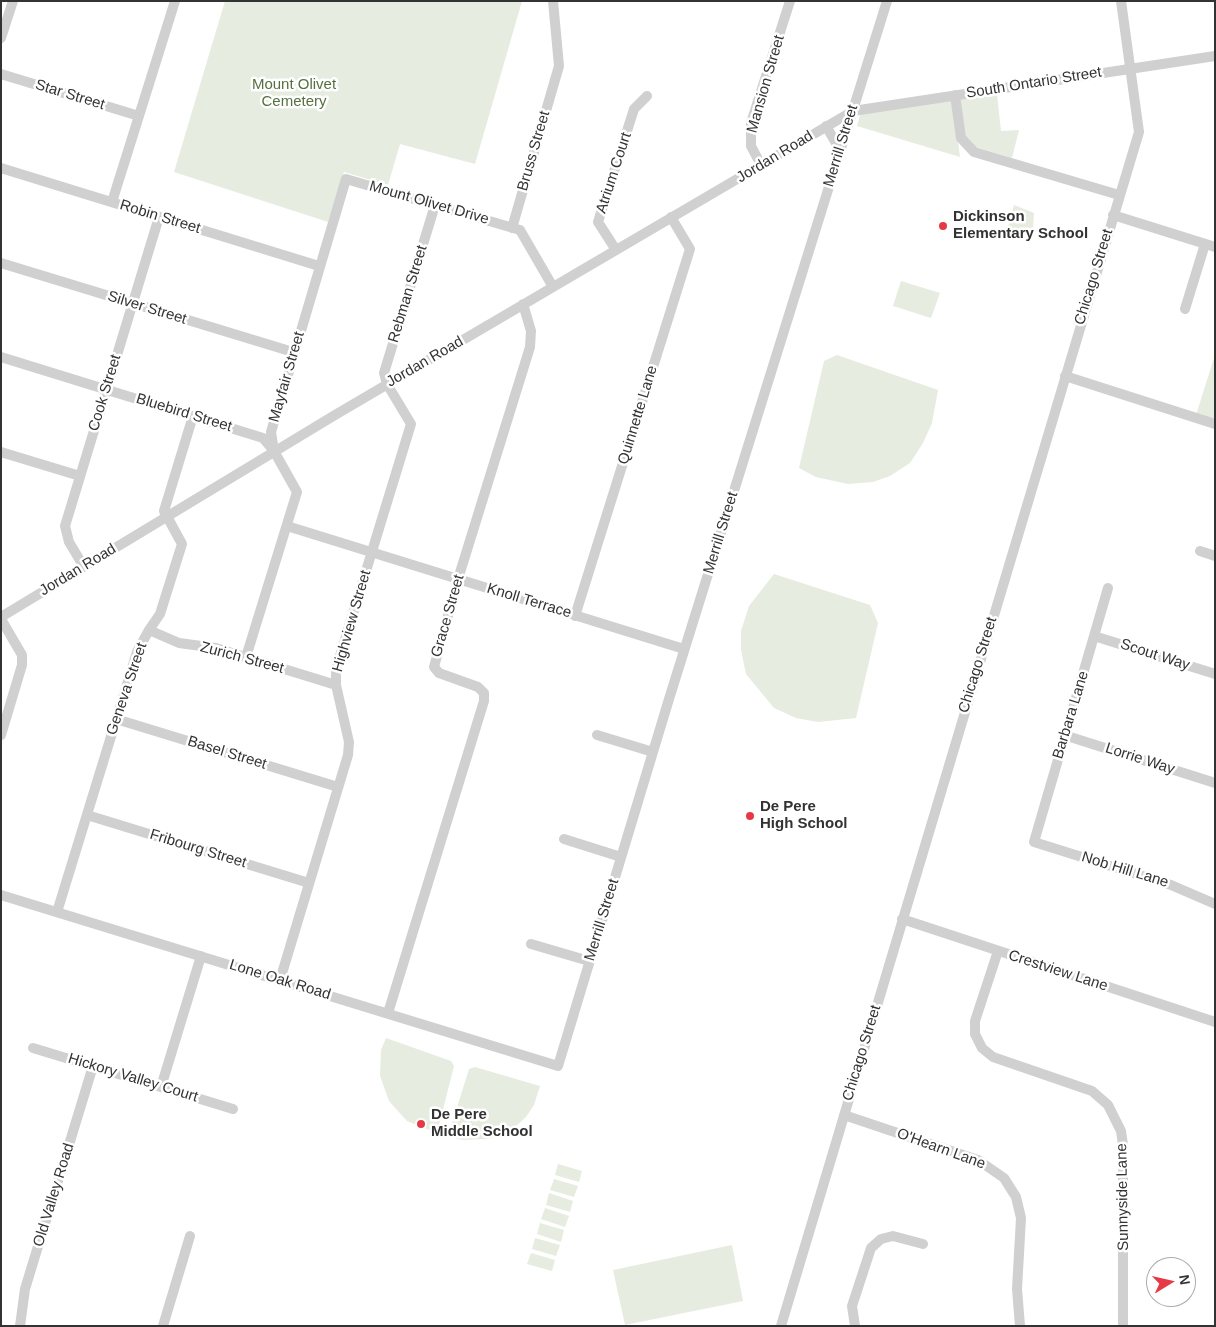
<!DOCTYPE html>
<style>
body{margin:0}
#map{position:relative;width:1216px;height:1327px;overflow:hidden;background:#fff;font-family:Helvetica,sans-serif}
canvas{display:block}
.frame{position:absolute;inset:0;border:2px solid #333;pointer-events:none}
.north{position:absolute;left:1146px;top:1257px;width:50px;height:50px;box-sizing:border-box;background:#fff;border:1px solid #adadad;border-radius:50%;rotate:81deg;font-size:14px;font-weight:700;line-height:20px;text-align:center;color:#333}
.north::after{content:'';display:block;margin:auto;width:18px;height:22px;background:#e63946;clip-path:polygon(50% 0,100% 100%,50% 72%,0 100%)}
</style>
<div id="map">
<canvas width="1216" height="1327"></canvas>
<div class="frame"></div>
<div class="north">N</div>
</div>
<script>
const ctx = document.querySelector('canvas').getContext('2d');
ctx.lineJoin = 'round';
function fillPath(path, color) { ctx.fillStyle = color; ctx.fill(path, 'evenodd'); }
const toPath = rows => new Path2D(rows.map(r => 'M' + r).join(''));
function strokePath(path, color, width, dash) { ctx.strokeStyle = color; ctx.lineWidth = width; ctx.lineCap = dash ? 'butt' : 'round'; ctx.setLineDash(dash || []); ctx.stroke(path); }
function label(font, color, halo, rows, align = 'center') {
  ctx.font = font + ' Helvetica,sans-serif'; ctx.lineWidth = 5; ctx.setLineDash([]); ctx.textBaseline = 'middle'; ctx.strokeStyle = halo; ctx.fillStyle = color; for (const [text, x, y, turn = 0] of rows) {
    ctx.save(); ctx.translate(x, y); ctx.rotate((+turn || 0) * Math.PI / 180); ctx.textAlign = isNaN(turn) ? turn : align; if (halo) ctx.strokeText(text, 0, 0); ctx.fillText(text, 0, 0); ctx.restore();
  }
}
fillPath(toPath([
 [225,1,522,1,475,164,400,144,388,185,344,172,328,222,174,172],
 [997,94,1001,131,1019,130,1012,158,965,144,960,99],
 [953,100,960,157,857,126,861,112],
 [1014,205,1034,213,1033,227,1025,235,1007,230],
 [901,281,940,293,931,318,893,306],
 [837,355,938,390,932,423,923,443,910,463,890,476,873,482,848,484,816,477,799,468,824,361],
 [1215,355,1215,424,1195,418],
 [774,574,870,605,878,623,856,718,818,722,796,718,774,708,746,674,741,650,741,631,749,606],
 [386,1038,451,1061,454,1066,437,1133,407,1121,389,1101,380,1076,381,1050],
 [475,1067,540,1086,534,1105,526,1117,515,1127,500,1136,487,1139,462,1140,448,1136,469,1069],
 [558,1164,582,1171,579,1182,555,1175],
 [554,1179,578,1186,574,1197,550,1190],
 [549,1193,573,1201,570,1212,546,1205],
 [545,1208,569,1216,565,1227,541,1219],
 [540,1223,564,1230,561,1242,537,1234],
 [535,1238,560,1245,556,1256,532,1249],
 [732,1245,743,1301,625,1325,613,1270],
 [531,1253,555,1260,552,1271,527,1264]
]), '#e6ecdf');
strokePath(toPath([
 [1,38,13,1],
 [1,74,139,116],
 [955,95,961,138,974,152,1119,195],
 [826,126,840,150],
 [761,165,751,146,751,123,790,1],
 [1,168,319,266],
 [112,202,175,1],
 [1113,215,1215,247],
 [512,228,559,66,553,1],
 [616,250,598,222,634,109,647,96],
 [1,263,293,352],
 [1185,309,1205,244],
 [1,357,263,438,274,451],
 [1065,376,1215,424],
 [1,452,80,476],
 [287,526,684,649],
 [1200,551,1215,556],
 [84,567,69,542,65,526,159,217],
 [1108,588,1034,842,1171,885,1215,904],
 [575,616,690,249,671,217],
 [1,617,335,415,853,111,1215,56],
 [1,619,22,655,22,665,1,735],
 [149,630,179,643,216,648,336,685],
 [1094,636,1215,674],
 [246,657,297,492,274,451,271,432,346,179,520,230,553,287],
 [116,719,338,787],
 [597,735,653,752],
 [1064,735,1215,783],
 [87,815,309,883],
 [564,839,621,857],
 [1,895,558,1066,669,699,887,1],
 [57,912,137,652,149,630,160,614,182,544,164,511,193,416],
 [902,919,1215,1022],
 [531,944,589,961],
 [998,951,975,1021,975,1034,982,1048,993,1057,1092,1091,1108,1105,1121,1131,1123,1145,1123,1326],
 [280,980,348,755,349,742,336,685,336,669,411,424,387,384,384,373,435,205],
 [388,1013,484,701,484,693,478,687,439,673,434,667,458,579,530,347,531,331,523,304],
 [33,1048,233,1109],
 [161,1087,201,956],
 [844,1115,978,1160,1004,1178,1016,1197,1021,1218,1017,1289,1020,1326],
 [20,1326,25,1289,93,1066],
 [163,1326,190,1236],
 [781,1326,1139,132,1121,1],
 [855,1326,852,1306,871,1248,881,1239,893,1236,923,1244]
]), '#d0d0d0', 10);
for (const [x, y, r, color] of [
 [943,226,5,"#e63946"],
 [750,816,5,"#e63946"],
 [421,1124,5,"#e63946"]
]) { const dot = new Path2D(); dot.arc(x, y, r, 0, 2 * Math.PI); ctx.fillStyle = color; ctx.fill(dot); strokePath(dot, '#fff', 2); }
label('15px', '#333', '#fff', [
 ["South Ontario Street",1034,83,-9],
 ["Mansion Street",766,84,-74],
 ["Star Street",70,95,17],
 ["Merrill Street",841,146,-73],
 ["Bruss Street",534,151,-74],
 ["Jordan Road",775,157,-31],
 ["Atrium Court",614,173,-72],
 ["Mount Olivet Drive",429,203,16],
 ["Robin Street",160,217,17],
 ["Chicago Street",1094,277,-73],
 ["Rebman Street",408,294,-73],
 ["Silver Street",147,308,17],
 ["Jordan Road",425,362,-30],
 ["Mayfair Street",287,377,-74],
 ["Cook Street",105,393,-73],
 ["Bluebird Street",184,413,17],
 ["Quinnette Lane",638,415,-73],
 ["Merrill Street",721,533,-73],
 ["Jordan Road",78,570,-31],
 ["Knoll Terrace",529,601,17],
 ["Grace Street",448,616,-74],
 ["Highview Street",352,621,-74],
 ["Scout Way",1155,655,18],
 ["Zurich Street",242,658,15],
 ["Chicago Street",978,665,-73],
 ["Geneva Street",127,689,-71],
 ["Barbara Lane",1071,715,-73],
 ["Basel Street",227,753,17],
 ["Lorrie Way",1140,759,18],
 ["Fribourg Street",198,849,17],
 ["Nob Hill Lane",1125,870,17],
 ["Merrill Street",602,920,-73],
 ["Crestview Lane",1058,971,18],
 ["Lone Oak Road",280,980,17],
 ["Chicago Street",862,1053,-73],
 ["Hickory Valley Court",133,1078,17],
 ["O'Hearn Lane",941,1149,20],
 ["Old Valley Road",54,1195,-73],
 ["Sunnyside Lane",1123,1197,-91]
]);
label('15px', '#56703f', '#fff', [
 ["Mount Olivet",294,85],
 ["Cemetery",294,102]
]);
label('bold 15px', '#333', '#fff', [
 ["Dickinson",953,217],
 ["Elementary School",953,234],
 ["De Pere",760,807],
 ["High School",760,824],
 ["De Pere",431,1115],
 ["Middle School",431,1132]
], 'left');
</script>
